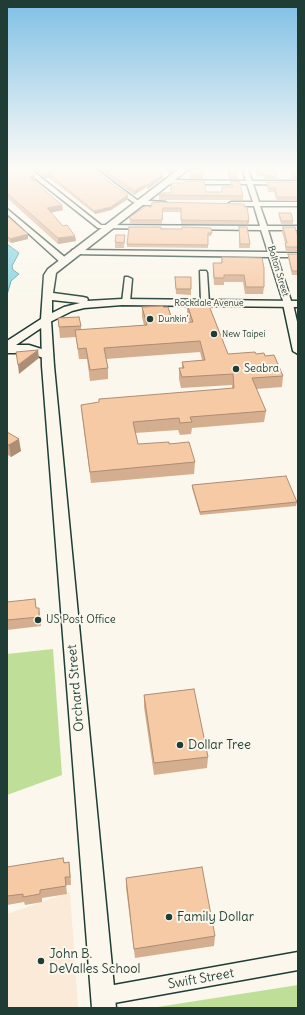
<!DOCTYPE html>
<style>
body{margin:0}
#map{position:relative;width:305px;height:1015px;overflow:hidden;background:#fbf7ec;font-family:Delius,sans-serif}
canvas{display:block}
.frame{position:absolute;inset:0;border:8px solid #1f3d34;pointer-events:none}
</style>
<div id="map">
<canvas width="305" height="1015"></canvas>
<div class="frame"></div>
</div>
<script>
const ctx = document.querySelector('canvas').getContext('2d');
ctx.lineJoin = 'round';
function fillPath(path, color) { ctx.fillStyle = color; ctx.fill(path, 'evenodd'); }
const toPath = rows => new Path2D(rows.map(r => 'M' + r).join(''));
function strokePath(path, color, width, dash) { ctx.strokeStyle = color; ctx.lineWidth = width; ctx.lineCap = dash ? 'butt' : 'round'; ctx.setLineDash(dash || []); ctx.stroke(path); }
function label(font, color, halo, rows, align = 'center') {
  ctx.font = font + ' Delius,sans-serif'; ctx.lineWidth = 4; ctx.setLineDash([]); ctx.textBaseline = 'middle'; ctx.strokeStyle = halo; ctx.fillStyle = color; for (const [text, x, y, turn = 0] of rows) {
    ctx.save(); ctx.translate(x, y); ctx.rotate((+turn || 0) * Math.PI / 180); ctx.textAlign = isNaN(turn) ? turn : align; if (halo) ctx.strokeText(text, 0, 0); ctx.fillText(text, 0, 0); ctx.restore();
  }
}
fillPath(toPath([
 [70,892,78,1008,7,1008,7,914]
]), '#faead7');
fillPath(toPath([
 [53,649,62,775,7,795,7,654],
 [298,985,298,1008,151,1008]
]), '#bfdf98');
const water = toPath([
 [7,244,19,253,12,266,13,270,19,274,11,281,7,295,7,244]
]);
fillPath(water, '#82d1e0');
strokePath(water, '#5a969b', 1);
const minor = toPath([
 [22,168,29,168,101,225,260,226,254,206,231,206,228,204,231,202,253,202,247,184,168,184,165,182,168,180,246,181,242,168,248,168,252,181,298,181,298,185,253,184,259,202,298,202,298,206,260,206,267,226,298,226,298,230,268,230,275,253,298,253,298,257,277,257,292,304,288,306,284,304,269,257,72,254,72,250,75,250,268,252,261,230,98,228,22,168],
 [86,168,94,168,137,200,165,202,168,204,165,206,144,205,133,202,86,168],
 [7,209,67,259,67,263,61,263,7,214,7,209],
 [200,271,206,271,207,273,209,303,205,305,201,303,200,271],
 [125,277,128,277,132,279,130,302,126,304,122,302,125,277],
 [298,952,298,970,103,1005,96,1003,94,996,96,989,103,987,298,952]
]);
const tertiary = toPath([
 [288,301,293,304,298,326,298,354,293,351,283,304,288,301],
 [46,317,51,320,54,366,116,1008,92,1008,42,366,41,320,46,317]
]);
const secondary = toPath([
 [180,168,190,168,56,273,53,293,83,297,87,298,88,300,87,301,122,299,298,301,298,307,122,305,84,308,72,311,50,322,16,345,29,345,51,352,53,355,51,358,47,359,28,353,7,353,7,341,41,319,44,275,48,269,180,168],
 [52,300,80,303,64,307,52,313,52,300]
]);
strokePath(minor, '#1f3d34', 3);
strokePath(tertiary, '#1f3d34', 3);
strokePath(secondary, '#1f3d34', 3);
fillPath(minor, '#fbf7ec');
fillPath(tertiary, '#fbf7ec');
fillPath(secondary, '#fbf7ec');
fillPath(toPath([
 [7,168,35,175,35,180,34,181,63,210,51,213,63,226,75,236,76,241,58,244,7,198],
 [32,168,89,168,128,195,128,199,111,210,95,214,49,178,45,178],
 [97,168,153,168,163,178,148,189,145,188,134,195],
 [162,168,175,168,169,173],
 [190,168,203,174,203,179,190,179],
 [227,168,236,168,237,175,237,179,229,179,227,171],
 [255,168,298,168,298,180,293,180,290,170,275,169,277,176,276,180,265,180,264,176,257,176],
 [231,181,243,196,243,200,159,200,159,195,171,193,222,192,231,187],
 [267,182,298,182,298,201,276,200,274,192,268,192,267,186],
 [151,207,245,207,249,220,249,223,247,224,181,224,181,212,163,212,162,224,130,224,130,220],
 [279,213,293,221,293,224,281,224,279,217],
 [7,216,28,239,11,243,7,240],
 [239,227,250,244,250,248,239,248],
 [283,227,298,237,298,252,286,252,285,247,285,243,282,232],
 [161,229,212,233,211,236,208,236,208,248,127,247,127,244],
 [125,235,124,248,115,248,115,242],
 [288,254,298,254,298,275,292,275,288,258],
 [222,257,264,287,263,294,245,294,243,282,224,282,224,285,214,285,213,270,213,263,221,263],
 [175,277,191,289,191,295,176,294],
 [187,304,228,354,256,354,265,356,283,376,282,387,256,389,266,411,264,422,192,428,191,434,180,435,178,430,135,433,138,444,169,444,195,462,194,474,91,483,82,416,81,405,232,389,232,385,181,388,179,379,179,368,182,368,182,362,202,360,200,352,106,359,108,368,108,379,90,381,87,359,79,359,76,337,60,338,58,318,81,326,81,330,144,325,142,317,142,307,163,307,173,323,190,322,187,314],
 [7,432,21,451,11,457,8,455,7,456],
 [192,485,297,502,296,506,200,515,192,488],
 [7,602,37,608,39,608,41,626,7,630],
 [144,695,208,757,207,768,154,775,144,707],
 [69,862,71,885,66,885,67,894,42,898,42,902,25,905,24,902,7,905,7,867],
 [126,878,215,936,214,946,135,958,126,888]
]), '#d4ae8f');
fillPath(toPath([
 [171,168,175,169,169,173,169,170],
 [49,174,49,178,45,178,44,175],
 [163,174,163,178,148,189,148,185],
 [35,175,35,180,30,182,29,177],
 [145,185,145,188,134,195,134,191],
 [128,195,128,199,111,210,95,214,94,211],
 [62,205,63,210,47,213,47,208],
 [249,220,249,223,247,224,247,221],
 [28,234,28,239,11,243,10,239],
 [75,236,76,241,58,244,58,238],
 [38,350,39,358,19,374,18,365],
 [19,439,21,451,11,457,9,445],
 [69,862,70,871,71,885,70,877]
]), '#ad8d74');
const building = toPath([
 [7,168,26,168,35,175,29,177,62,205,47,208,63,226,67,225,75,236,58,238,7,193,7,168],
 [36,168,89,168,128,195,111,207,94,211,49,174,44,175,36,168],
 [102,168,153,168,163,174,148,185,145,185,134,191,102,168],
 [190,168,203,168,203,174,190,174,190,168],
 [228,168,236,168,237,175,230,175,228,168],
 [257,168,275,168,277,176,265,176,264,173,258,173,257,168],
 [291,168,298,168,298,176,293,176,291,168],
 [190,181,204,181,206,192,222,192,222,187,233,187,231,181,240,182,243,196,159,195,161,193,171,193,171,183,184,183,184,182,190,181],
 [267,182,298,182,298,197,277,197,275,188,269,188,267,182],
 [158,202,244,204,245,207,247,207,249,220,247,221,181,220,181,208,163,208,162,220,130,220,130,217,146,206,151,207,152,203,158,202],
 [279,213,291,213,293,221,281,221,279,213],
 [7,216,28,234,10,239,7,236,7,216],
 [129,227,161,227,161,229,182,229,182,227,211,228,212,233,208,233,208,245,127,244,129,227],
 [239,227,247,227,250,244,240,244,239,227],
 [283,227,295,227,298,237,298,247,286,247,285,243,287,243,283,227],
 [116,235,125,235,124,243,115,242,116,235],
 [288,254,298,254,298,271,292,271,288,254],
 [222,257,262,258,264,268,264,287,246,287,244,275,224,275,224,278,214,278,213,263,222,263,222,257],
 [175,277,191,277,191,289,176,289,175,277],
 [208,303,228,354,255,352,256,354,264,353,265,356,274,355,283,376,252,378,266,411,190,417,192,422,180,423,179,418,133,422,138,444,169,442,169,444,189,442,195,462,90,472,81,405,99,402,99,399,112,398,234,388,233,374,182,377,179,368,184,368,182,362,205,360,200,341,104,348,108,368,90,370,86,348,78,349,75,330,147,325,142,307,163,306,163,307,168,307,173,323,193,322,187,304,208,303],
 [79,317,81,326,59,327,58,318,79,317],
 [38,350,18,365,16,352,38,350],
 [7,432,19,439,9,445,7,444,7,432],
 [286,476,297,502,200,512,192,485,286,476],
 [35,599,36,608,39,608,39,617,7,620,7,602,35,599],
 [194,689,208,757,154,763,144,695,194,689],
 [63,858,64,863,69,862,70,877,65,877,66,886,40,890,40,894,23,897,23,894,7,896,7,867,63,858],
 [202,867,215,936,134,949,126,878,202,867]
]);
fillPath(building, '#f7caa6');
strokePath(building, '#ad8d74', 1);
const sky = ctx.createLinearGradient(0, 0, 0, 311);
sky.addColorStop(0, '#7fc0e5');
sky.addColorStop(0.54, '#fdfbf6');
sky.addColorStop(1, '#fdfbf600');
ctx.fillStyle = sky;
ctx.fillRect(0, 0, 305, 311);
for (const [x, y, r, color] of [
 [150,319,4,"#1f3d34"],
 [214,334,4,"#1f3d34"],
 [236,369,4,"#1f3d34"],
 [38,620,4,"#1f3d34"],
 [180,745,4,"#1f3d34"],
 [169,917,4,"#1f3d34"],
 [41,961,4,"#1f3d34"]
]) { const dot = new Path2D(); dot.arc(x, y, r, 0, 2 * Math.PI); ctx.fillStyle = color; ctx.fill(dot); strokePath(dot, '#fbf7ec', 1.5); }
label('9px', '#1f3d34', '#fbf7ec', [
 ["Bolton Street",278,271,73],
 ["Rockdale Avenue",209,303]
]);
label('9px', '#1f3d34', '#fbf7ec', [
 ["Dunkin'",158,319],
 ["New Taipei",222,334]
], 'left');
label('11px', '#1f3d34', '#fbf7ec', [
 ["Seabra",244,369],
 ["US Post Office",46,620]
], 'left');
label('13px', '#1f3d34', '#fbf7ec', [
 ["Orchard Street",76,688,-95],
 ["Swift Street",201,979,-10]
]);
label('13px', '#1f3d34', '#fbf7ec', [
 ["Dollar Tree",188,745],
 ["Family Dollar",177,917],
 ["John B.",49,954],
 ["DeValles School",49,969]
], 'left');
</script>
